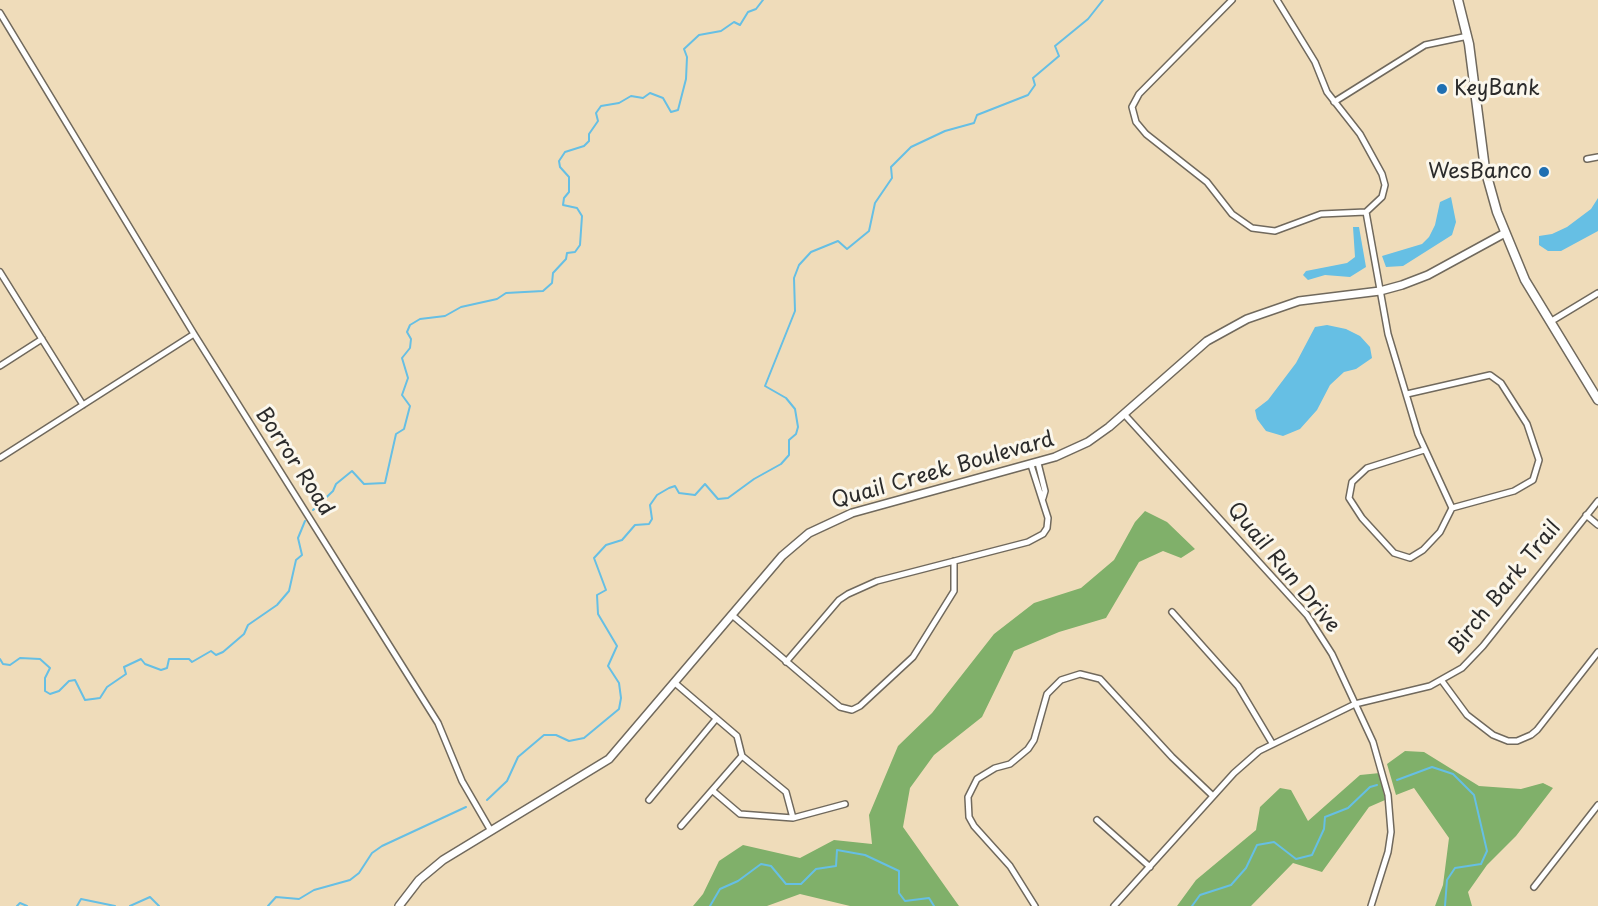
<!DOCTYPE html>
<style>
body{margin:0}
canvas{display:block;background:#efdcba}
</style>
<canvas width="1598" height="906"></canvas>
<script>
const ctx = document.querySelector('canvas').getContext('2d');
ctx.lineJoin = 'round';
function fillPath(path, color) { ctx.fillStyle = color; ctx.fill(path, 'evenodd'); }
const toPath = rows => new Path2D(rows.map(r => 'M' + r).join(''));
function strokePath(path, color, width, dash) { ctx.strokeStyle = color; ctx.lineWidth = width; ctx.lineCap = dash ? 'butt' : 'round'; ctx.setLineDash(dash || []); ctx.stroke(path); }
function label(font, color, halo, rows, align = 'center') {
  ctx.font = font + ' "Playpen Sans",sans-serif'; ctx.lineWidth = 6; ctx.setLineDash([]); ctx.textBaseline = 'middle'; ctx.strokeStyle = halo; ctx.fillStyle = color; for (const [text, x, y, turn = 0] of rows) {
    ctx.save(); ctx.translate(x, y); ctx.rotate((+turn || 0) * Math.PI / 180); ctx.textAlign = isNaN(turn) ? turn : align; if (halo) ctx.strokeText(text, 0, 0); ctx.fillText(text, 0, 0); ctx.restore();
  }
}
fillPath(toPath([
 [1145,511,1167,522,1195,549,1181,558,1163,551,1139,562,1106,618,1059,632,1014,651,982,717,934,755,910,788,903,827,959,906,850,906,800,894,767,906,693,906,703,894,719,861,743,845,800,858,834,840,872,844,869,815,898,746,932,713,994,634,1034,603,1081,588,1114,560,1135,522],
 [1405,751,1424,752,1479,786,1521,789,1543,783,1553,788,1516,836,1487,865,1468,892,1472,906,1435,906,1443,885,1449,838,1414,788,1396,795,1387,764],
 [1380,773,1385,800,1369,807,1322,872,1293,863,1251,906,1177,906,1196,880,1256,830,1260,807,1280,788,1291,790,1308,821,1360,775]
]), '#80b06a');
fillPath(toPath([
 [1451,197,1456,222,1452,235,1403,266,1386,267,1382,256,1422,244,1429,237,1435,225,1440,202],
 [1598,198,1598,231,1561,251,1548,251,1539,245,1539,236,1552,234,1567,227,1591,209],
 [1353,227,1359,227,1366,267,1350,277,1325,275,1308,280,1303,275,1306,271,1347,263,1355,257],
 [1327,325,1346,329,1360,336,1370,347,1372,358,1356,369,1344,372,1330,385,1317,410,1300,429,1283,436,1266,431,1257,419,1255,410,1268,400,1296,363,1315,327]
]), '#66bfe4');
strokePath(toPath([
 [313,510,333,491,336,484,352,471,364,484,385,483,396,434,404,429,410,406,402,395,408,378,402,358,410,348,411,339,407,332,410,325,420,319,445,316,461,307,497,299,506,293,543,291,552,283,553,273,566,259,567,253,575,252,580,245,582,216,577,208,563,205,564,198,569,192,569,177,560,167,559,161,565,152,584,146,589,141,589,134,598,121,596,113,601,106,619,103,631,96,643,98,650,93,663,98,671,112,678,110,686,79,687,57,684,49,699,35,721,31,734,22,740,25,748,12,756,9,763,0],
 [0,659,3,664,10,665,20,658,40,659,50,668,45,678,45,691,50,694,59,691,69,681,75,680,85,700,100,698,107,687,126,674,124,667,141,659,145,664,161,670,167,668,169,659,189,659,192,662,211,651,216,655,223,652,244,634,248,625,277,605,289,591,296,560,302,555,298,538,305,521],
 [1397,780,1432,767,1453,774,1474,795,1487,851,1481,864,1455,868,1447,880,1445,906],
 [487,800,507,781,518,757,544,735,556,735,569,741,584,738,619,709,621,698,619,683,608,666,617,646,598,614,597,595,606,590,594,558,606,545,622,540,635,525,649,524,652,519,650,505,657,495,669,488,675,486,679,493,695,495,705,484,718,499,728,498,754,479,781,464,789,455,789,440,796,434,798,427,795,409,786,398,765,386,795,311,794,278,799,265,811,252,838,241,847,249,869,231,875,203,892,178,891,167,911,147,945,131,974,123,977,115,1028,95,1035,85,1033,78,1059,56,1055,46,1088,19,1103,0],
 [17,906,20,903,27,906],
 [77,906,81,899,115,906],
 [130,906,150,897,159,906],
 [268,906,276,897,299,899,314,890,350,880,359,873,372,853,382,846,466,807],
 [710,906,720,889,738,881,761,864,771,866,786,884,801,884,816,869,836,866,837,850,865,855,899,871,899,893,905,901,929,898,934,906],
 [1192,906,1200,895,1231,885,1246,868,1257,845,1274,842,1296,859,1312,855,1324,829,1325,817,1348,808,1370,787,1377,785]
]), '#66bfe4', 2);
const minor = toPath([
 [1232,0,1139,94,1132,107,1136,122,1146,134,1207,182,1232,214,1252,228,1275,231,1321,214,1366,212],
 [1277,0,1315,62,1327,92,1360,134,1382,174,1385,185,1382,197,1366,212,1388,334,1418,434,1452,508],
 [0,13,194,334,438,723,462,781,491,831],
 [1334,102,1425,45,1468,36],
 [1587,159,1598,157],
 [0,272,83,405],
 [1550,322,1598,293],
 [0,366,42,339],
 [1407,394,1490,375,1501,383,1527,424,1539,460,1533,480,1514,491,1452,508],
 [1124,414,1307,615,1332,654,1373,742,1388,795,1391,832,1388,852,1371,906],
 [1424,450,1367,468,1352,482,1349,498,1362,518,1394,553,1410,558,1423,550,1440,532,1452,508],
 [0,458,194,334],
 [1038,463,1045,491,1043,498],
 [1586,515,1598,525],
 [1172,612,1238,686,1272,743],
 [732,615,840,707,852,710,860,706,913,657,954,591,954,561],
 [786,662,839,600,848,594,877,581,1028,542,1043,534,1047,528,1048,518,1031,465],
 [1442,681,1467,715,1493,735,1508,741,1517,741,1531,735,1537,730,1598,652],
 [675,683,737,736,742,756,786,792,793,818],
 [713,791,740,814,793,818,845,804],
 [649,800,716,719],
 [1097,820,1150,867],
 [681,826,742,756],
 [1534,887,1598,805],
 [1035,906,1010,866,974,826,969,817,968,797,977,779,995,768,1010,764,1028,749,1034,740,1047,694,1061,680,1080,674,1100,679,1172,757,1213,796],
 [1114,906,1234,773,1259,751,1355,704,1430,686,1462,668,1483,646,1598,501]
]);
const tertiary = toPath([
 [399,906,419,880,443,860,609,759,782,556,809,533,852,513,1055,457,1088,442,1109,427,1207,341,1247,319,1299,301,1380,291,1402,285,1428,275,1505,233]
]);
const secondary = toPath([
 [1458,0,1469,44,1485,169,1497,212,1525,280,1598,400]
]);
strokePath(minor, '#70695d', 8);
strokePath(tertiary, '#70695d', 10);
strokePath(secondary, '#70695d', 11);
strokePath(minor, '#fff', 5);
strokePath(tertiary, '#fff', 7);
strokePath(secondary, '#fff', 8);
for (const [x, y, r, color] of [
 [1442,89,6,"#1f6fb2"],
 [1544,172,6,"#1f6fb2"]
]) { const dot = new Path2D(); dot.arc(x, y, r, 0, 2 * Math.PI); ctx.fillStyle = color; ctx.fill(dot); strokePath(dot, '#fbf7ec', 2); }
label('21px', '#2b2b2b', '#fbf7ec', [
 ["KeyBank",1454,89],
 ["WesBanco",1532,172,"right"]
], 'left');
label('21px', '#2b2b2b', '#fbf7ec', [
 ["Borror Road",294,462,57],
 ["Quail Creek Boulevard",943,471,-16],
 ["Quail Run Drive",1283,568,50],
 ["Birch Bark Trail",1505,588,-51]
]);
</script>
